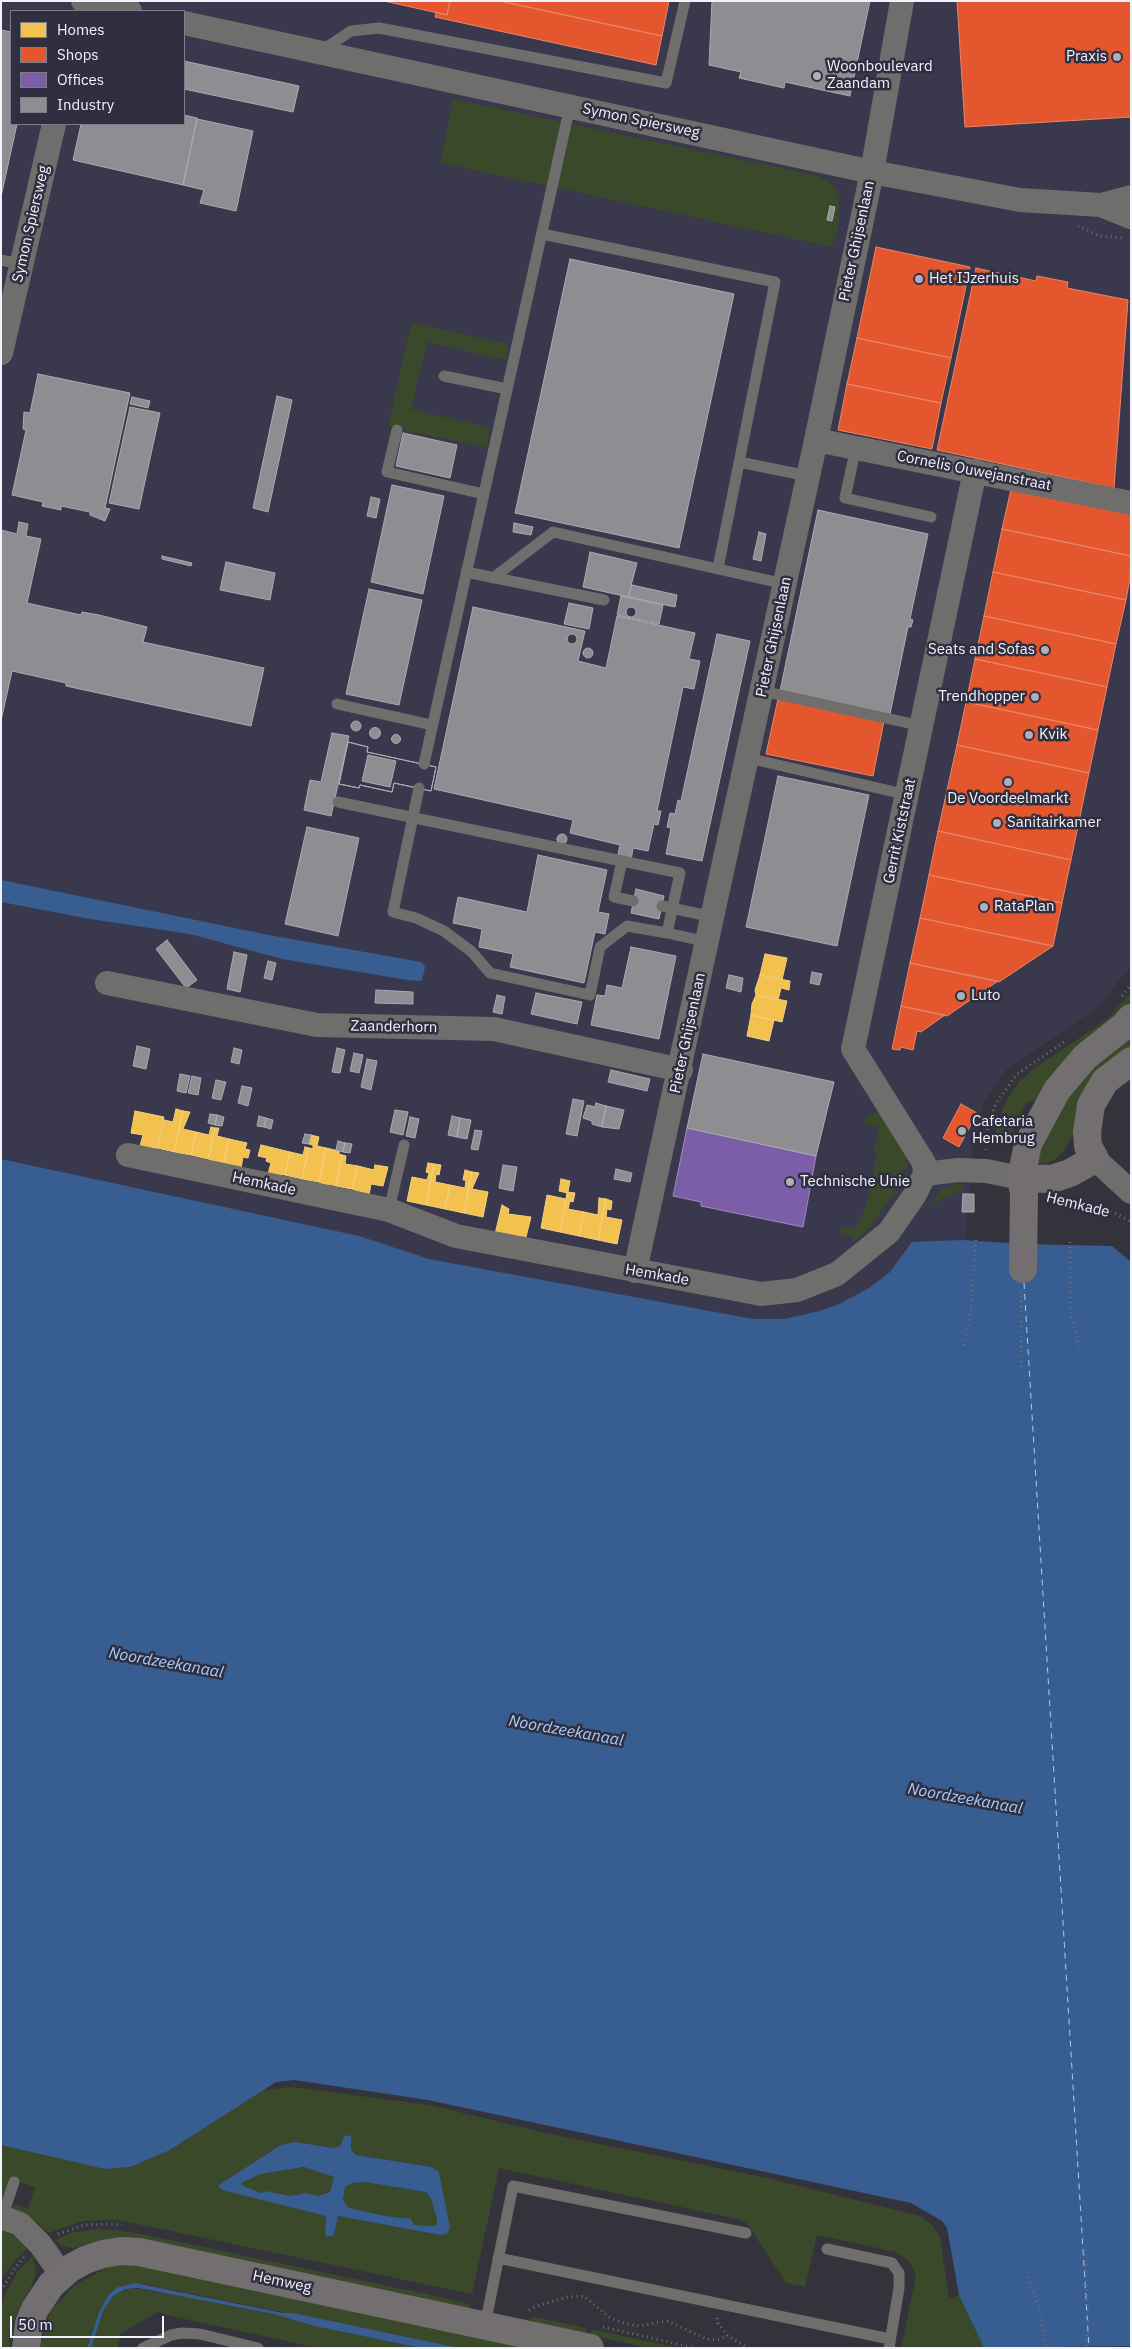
<!DOCTYPE html>
<style>
body{margin:0}
#map{position:relative;width:1132px;height:2349px;overflow:hidden;background:#34333c;font-family:"IBM Plex Sans",sans-serif}
canvas{display:block}
.frame{position:absolute;inset:0;border:2px solid #f2f2fd;pointer-events:none}
.legend{position:absolute;left:10px;top:10px;width:175px;height:115px;box-sizing:border-box;background:#302f40;border:1px solid #7e7d8c;margin:0;padding:6px 9px;list-style:none;font-size:15px;color:#f2f2fd}
.legend li{display:flex;align-items:center;gap:10px;height:25px}
.legend b{width:25px;border:1px solid #7e7d8c}
.scale{position:absolute;left:10px;top:2316px;width:154px;height:22px;box-sizing:border-box;border:2px solid #f2f2fd;border-top:0;padding-left:6px;font-size:15px;line-height:18px;white-space:nowrap;color:#f2f2fd;-webkit-text-stroke:4px #302f40;paint-order:stroke}
</style>
<div id="map">
<canvas width="1132" height="2349"></canvas>
<div class="frame"></div>
<ul class="legend">
<li><b style="height:14px;background:#f2c14e"></b>Homes</li>
<li><b style="height:14px;background:#e4572e"></b>Shops</li>
<li><b style="height:14px;background:#7b5ea7"></b>Offices</li>
<li><b style="height:14px;background:#8d8d92"></b>Industry</li>
</ul>
<div class="scale">50 m</div>
</div>
<script>
const ctx = document.querySelector('canvas').getContext('2d');
ctx.lineJoin = 'round';
function fillPath(path, color) { ctx.fillStyle = color; ctx.fill(path, 'evenodd'); }
const toPath = rows => new Path2D(rows.map(r => 'M' + r).join(''));
function strokePath(path, color, width, dash) { ctx.strokeStyle = color; ctx.lineWidth = width; ctx.lineCap = dash ? 'butt' : 'round'; ctx.setLineDash(dash || []); ctx.stroke(path); }
function label(font, color, halo, rows, align = 'center') {
  ctx.font = font + ' "IBM Plex Sans",sans-serif'; ctx.lineWidth = 5; ctx.setLineDash([]); ctx.textBaseline = 'middle'; ctx.strokeStyle = halo; ctx.fillStyle = color; for (const [text, x, y, turn = 0] of rows) {
    ctx.save(); ctx.translate(x, y); ctx.rotate((+turn || 0) * Math.PI / 180); ctx.textAlign = isNaN(turn) ? turn : align; if (halo) ctx.strokeText(text, 0, 0); ctx.fillText(text, 0, 0); ctx.restore();
  }
}
fillPath(toPath([
 [1,1,1131,1,1131,966,1098,1007,1007,1069,984,1103,973,1147,961,1292,869,1390,1,1200],
 [11,11,184,11,184,124,11,124]
]), '#39384c');
fillPath(toPath([
 [453,99,818,176,835,186,840,197,838,228,832,247,441,163],
 [411,323,508,344,506,360,427,342,411,409,490,428,487,448,388,426],
 [1131,993,1129,1006,1065,1061,1034,1101,1027,1102,1005,1144,996,1144,996,1131,1000,1117,1006,1101,1018,1083,1032,1070,1105,1021],
 [1131,1035,1131,1050,1074,1133,1063,1152,1054,1160,1045,1164,1036,1163,1052,1116,1104,1055],
 [879,1112,905,1154,908,1167,902,1171,901,1181,895,1192,871,1226,855,1241,850,1236,840,1232,842,1227,856,1228,867,1204,877,1152,874,1151,879,1127,864,1123,866,1117],
 [957,1184,964,1185,964,1189,930,1205,942,1189],
 [292,2087,430,2105,541,2132,767,2178,920,2216,933,2226,940,2237,949,2299,959,2295,984,2348,901,2348,916,2276,910,2262,896,2252,817,2235,805,2287,786,2283,748,2225,742,2220,499,2168,472,2294,118,2220,83,2221,48,2233,33,2219,11,2209,14,2204,28,2209,35,2187,10,2179,1,2204,1,2145,51,2155,170,2150,262,2090],
 [346,2135,351,2136,351,2149,356,2155,432,2167,439,2172,440,2235,338,2216,334,2235,327,2237,325,2234,326,2216,220,2189,295,2142,334,2148,340,2146],
 [305,2167,334,2177,330,2192,318,2196,307,2193,290,2196,266,2191,261,2193,241,2186,241,2183,261,2174],
 [364,2182,426,2192,431,2199,437,2219,437,2224,433,2226,414,2225,410,2219,386,2216,349,2208,343,2200,345,2187,352,2183],
 [1,2229,20,2239,28,2247,15,2260,1,2280],
 [96,2229,116,2230,151,2236,426,2294,469,2304,470,2307,467,2310,127,2237,113,2238,73,2248,63,2246,55,2240,72,2233],
 [33,2256,36,2272,33,2283,14,2319,9,2335,9,2348,1,2348,1,2306,4,2296,18,2271],
 [131,2262,517,2344,516,2348,459,2348,144,2284,121,2286,109,2294,100,2310,87,2348,40,2348,46,2323,52,2309,75,2285,106,2268],
 [130,2288,189,2297,274,2314,314,2326,421,2348,318,2348,162,2314,160,2311,119,2334,120,2337,117,2348,91,2348,103,2311,109,2301,116,2293],
 [535,2317,582,2327,586,2329,585,2334,530,2323,531,2318],
 [592,2330,595,2330,678,2348,649,2348,590,2335]
]), '#3a4929');
fillPath(toPath([
 [1,880,269,935,421,962,425,966,424,973,421,981,407,980,282,959,190,934,90,919,1,902],
 [1,1159,359,1236,429,1259,753,1319,785,1319,819,1311,837,1305,869,1288,890,1272,912,1242,962,1240,1022,1244,1112,1246,1130,1261,1131,2346,984,2348,959,2295,947,2228,942,2221,911,2203,428,2100,294,2080,276,2082,170,2150,130,2167,105,2169,1,2145],
 [345,2135,351,2136,351,2149,356,2155,432,2167,439,2172,450,2228,447,2234,440,2235,338,2216,334,2235,327,2237,325,2234,326,2216,222,2190,219,2187,219,2185,281,2145,295,2142,334,2148,340,2146],
 [304,2167,334,2177,330,2192,318,2196,307,2193,290,2196,266,2191,261,2193,241,2185,241,2183,261,2174],
 [364,2182,426,2192,431,2199,437,2219,437,2224,433,2226,414,2225,411,2219,386,2216,349,2208,343,2200,345,2187,352,2183],
 [135,2283,283,2313,293,2313,459,2348,421,2348,314,2326,274,2314,138,2288,125,2289,113,2296,103,2311,91,2348,87,2348,100,2310,109,2294,118,2287]
]), '#385d90');
const homes = toPath([
 [765,954,787,958,782,980,760,975,765,954],
 [760,975,790,981,789,990,781,988,778,1000,756,995,755,990,760,975],
 [756,995,787,1001,782,1022,751,1015,752,1004,756,995],
 [751,1015,774,1020,769,1041,747,1036,751,1015],
 [176,1109,183,1111,174,1152,157,1148,164,1120,173,1122,176,1109],
 [135,1111,164,1117,157,1148,154,1148,154,1150,140,1146,143,1135,131,1133,135,1111],
 [183,1111,190,1112,183,1129,196,1132,191,1155,174,1152,183,1111],
 [211,1127,215,1128,208,1159,191,1155,196,1132,209,1135,211,1127],
 [215,1128,219,1128,217,1136,229,1139,224,1163,222,1164,208,1159,215,1128],
 [311,1135,319,1137,317,1146,326,1148,319,1182,302,1179,309,1148,313,1149,313,1145,309,1144,311,1135],
 [229,1139,247,1143,245,1149,250,1150,248,1158,243,1157,241,1168,224,1163,229,1139],
 [261,1145,290,1152,285,1175,282,1174,282,1177,268,1174,271,1163,266,1161,267,1158,258,1156,261,1145],
 [305,1147,309,1148,302,1179,285,1175,290,1152,303,1155,305,1147],
 [326,1148,339,1151,339,1154,342,1155,336,1186,329,1184,329,1187,319,1182,326,1148],
 [342,1155,346,1156,345,1164,358,1166,352,1189,336,1186,342,1155],
 [428,1163,434,1164,426,1205,407,1201,412,1177,427,1180,429,1173,426,1172,428,1163],
 [434,1164,441,1165,439,1175,436,1174,435,1182,450,1185,445,1209,426,1205,434,1164],
 [375,1165,388,1167,383,1186,371,1184,369,1195,355,1192,356,1190,352,1189,358,1166,374,1170,375,1165],
 [465,1170,472,1172,464,1213,445,1209,450,1185,465,1188,466,1180,463,1180,465,1170],
 [472,1172,479,1173,472,1189,488,1192,483,1217,464,1213,472,1172],
 [561,1179,570,1181,560,1232,541,1228,547,1195,566,1199,567,1193,559,1191,561,1179],
 [568,1192,575,1193,573,1202,570,1201,568,1209,584,1212,579,1236,560,1232,568,1192],
 [599,1198,606,1199,598,1240,579,1236,584,1212,598,1215,599,1198],
 [606,1199,612,1201,611,1210,607,1209,606,1217,622,1220,617,1244,598,1240,606,1199],
 [502,1205,509,1209,508,1214,531,1217,525,1241,495,1234,502,1205]
]);
fillPath(homes, '#f2c14e');
strokePath(homes, '#f2d082', 1);
const shops = toPath([
 [384,1,450,1,447,15,384,1],
 [450,1,500,1,662,36,656,65,435,17,436,12,447,15,450,1],
 [500,1,669,1,662,36,500,1],
 [957,1,1131,1,1131,117,965,127,957,1],
 [876,247,970,267,951,358,857,338,876,247],
 [976,268,1036,281,1037,276,1068,282,1067,288,1128,300,1114,488,937,450,976,268],
 [857,338,951,358,941,403,847,384,857,338],
 [847,384,941,403,932,449,838,430,847,384],
 [1012,485,1131,513,1131,556,1002,529,1012,485],
 [1002,529,1131,556,1130,578,1126,600,993,572,1002,529],
 [993,572,1126,600,1116,644,984,616,993,572],
 [984,616,1116,644,1107,687,975,659,984,616],
 [975,659,1107,687,1098,730,966,702,975,659],
 [778,699,884,721,873,776,766,754,778,699],
 [966,702,1098,730,1089,773,957,745,966,702],
 [957,745,1089,773,1071,860,938,831,957,745],
 [938,831,1071,860,1062,903,929,875,938,831],
 [929,875,1062,903,1053,946,920,918,929,875],
 [920,918,1053,946,999,982,910,963,920,918],
 [910,963,998,981,947,1016,901,1006,910,963],
 [901,1006,945,1015,921,1032,917,1031,913,1050,901,1047,900,1050,892,1049,901,1006],
 [961,1104,977,1113,959,1147,943,1138,961,1104]
]);
fillPath(shops, '#e4572e');
strokePath(shops, '#e8866c', 1);
const offices = toPath([
 [687,1128,816,1156,803,1227,701,1206,701,1202,673,1196,687,1128]
]);
fillPath(offices, '#7b5ea7');
strokePath(offices, '#9f8ac1', 1);
const industry = toPath([
 [712,1,870,1,850,96,785,82,784,88,739,78,741,72,709,65,712,1],
 [1,30,11,32,11,124,17,124,1,197,1,30],
 [184,61,299,86,293,112,184,89,184,61],
 [184,115,197,118,183,185,73,160,81,124,184,124,184,115],
 [197,119,253,131,236,211,200,203,204,190,183,185,197,119],
 [830,206,835,207,832,221,827,220,830,206],
 [570,259,734,294,679,548,515,513,570,259],
 [38,374,130,393,105,508,110,509,105,521,90,515,90,512,61,506,61,510,42,506,43,502,12,495,26,430,23,429,24,412,30,413,38,374],
 [277,396,292,400,268,512,253,508,277,396],
 [132,397,150,401,148,408,130,404,132,397],
 [130,407,160,413,139,509,109,503,130,407],
 [403,433,457,445,450,478,396,466,403,433],
 [392,485,444,496,423,594,371,582,392,485],
 [371,497,380,499,376,518,367,516,371,497],
 [818,510,928,534,910,619,913,620,911,627,908,627,890,714,780,691,818,510],
 [19,522,28,524,26,536,41,539,27,603,81,615,82,612,99,615,147,627,143,642,264,668,251,726,66,686,66,683,12,671,1,721,1,530,17,534,19,522],
 [514,523,533,527,531,535,513,532,514,523],
 [759,532,766,534,761,561,753,559,759,532],
 [590,552,637,563,628,597,583,587,590,552],
 [162,556,192,563,191,566,162,559,162,556],
 [226,562,275,573,270,600,220,590,226,562],
 [632,585,677,595,675,607,629,597,632,585],
 [369,589,422,600,399,705,346,694,369,589],
 [621,596,663,605,659,624,617,615,621,596],
 [569,603,593,608,589,629,564,624,569,603],
 [473,607,585,631,578,661,606,668,617,616,695,633,689,659,700,661,694,689,683,687,657,811,661,811,658,825,654,824,648,851,633,848,631,861,617,859,620,845,570,833,573,820,434,789,473,607],
 '626 612a5 5 0 1 1 10 0a5 5 0 1 1-10 0Z',
 [717,634,750,641,702,861,666,854,671,828,667,827,670,813,675,814,678,800,681,801,717,634],
 '567 639a5 5 0 1 1 10 0a5 5 0 1 1-10 0Z',
 '583 653a5 5 0 1 1 10 0a5 5 0 1 1-10 0Z',
 '351 726a5 5 0 1 1 10 0a5 5 0 1 1-10 0Z',
 '369.5 733a5.5 5.5 0 1 1 11 0a5.5 5.5 0 1 1-11 0Z',
 [332,733,349,736,331,816,304,810,310,780,321,782,332,733],
 '391.5 739a4.5 4.5 0 1 1 9 0a4.5 4.5 0 1 1-9 0Z',
 [348,742,368,747,367,752,436,767,431,791,394,783,392,792,360,785,359,788,339,784,348,742],
 [368,755,396,761,390,787,362,781,368,755],
 [348,742,368,747,367,752,436,767,431,791,394,783,392,792,360,785,359,788,339,784,348,742],
 [778,776,869,795,837,946,746,927,778,776],
 [307,827,359,838,338,936,285,924,307,827],
 '557 839a5 5 0 1 1 10 0a5 5 0 1 1-10 0Z',
 [538,855,607,870,598,912,609,914,605,934,595,932,584,983,510,967,513,954,479,947,482,929,453,923,458,897,527,912,538,855],
 [636,889,664,896,659,919,631,913,636,889],
 [167,940,197,980,186,988,156,949,167,940],
 [631,947,676,956,659,1039,591,1025,597,995,605,996,607,985,622,988,631,947],
 [234,952,247,955,240,992,227,989,234,952],
 [268,961,276,963,272,980,264,978,268,961],
 [812,972,822,974,819,985,810,983,812,972],
 [729,975,743,978,741,992,726,988,729,975],
 [376,990,413,992,413,1004,375,1003,376,990],
 [536,993,582,1002,577,1024,531,1014,536,993],
 [497,995,505,997,502,1014,493,1012,497,995],
 [137,1046,150,1049,146,1069,133,1066,137,1046],
 [234,1048,242,1050,239,1064,231,1062,234,1048],
 [337,1048,345,1050,340,1073,332,1072,337,1048],
 [354,1053,363,1055,359,1073,350,1071,354,1053],
 [703,1054,834,1082,816,1156,687,1128,703,1054],
 [367,1059,377,1061,371,1090,361,1087,367,1059],
 [611,1070,650,1079,647,1091,608,1082,611,1070],
 [180,1074,190,1076,186,1093,177,1091,180,1074],
 [192,1076,201,1078,198,1095,188,1093,192,1076],
 [216,1080,226,1082,221,1100,212,1098,216,1080],
 [242,1086,252,1088,248,1106,238,1103,242,1086],
 [573,1099,584,1101,577,1136,566,1134,573,1099],
 [596,1103,606,1106,602,1127,592,1124,592,1121,583,1118,587,1105,595,1107,596,1103],
 [606,1106,624,1110,619,1129,602,1127,606,1106],
 [395,1110,408,1112,403,1135,390,1132,395,1110],
 [210,1114,217,1115,215,1125,208,1123,210,1114],
 [217,1115,224,1117,222,1126,215,1125,217,1115],
 [259,1116,266,1118,264,1127,257,1126,259,1116],
 [452,1116,460,1118,457,1137,448,1135,452,1116],
 [410,1117,419,1119,415,1138,406,1136,410,1117],
 [266,1118,273,1120,271,1129,264,1127,266,1118],
 [460,1118,471,1120,467,1139,457,1137,460,1118],
 [475,1130,482,1131,478,1150,471,1149,475,1130],
 [305,1134,311,1135,309,1144,302,1143,305,1134],
 [338,1141,345,1143,343,1152,336,1150,338,1141],
 [345,1143,352,1144,350,1153,343,1152,345,1143],
 [503,1165,517,1167,513,1191,499,1188,503,1165],
 [616,1169,632,1173,630,1182,614,1179,616,1169],
 [963,1194,974,1194,974,1212,962,1212,963,1194]
]);
fillPath(industry, '#8d8d92');
strokePath(industry, '#ababb2', 1);
strokePath(toPath([
 [1024,1283,1089,2348]
]), '#a8ccfc', 1, [6, 5]);
strokePath(toPath([
 [1078,226,1099,236,1122,238],
 [1122,996,1131,985],
 [986,1150,988,1126,996,1103,1017,1074,1064,1042],
 [1067,1200,1115,1213,1131,1222],
 [1070,1242,1070,1310,1079,1347],
 [1021,1291,1021,1370],
 [1125,1312,1131,1309],
 [964,1345,971,1310,976,1236],
 [58,2234,84,2225,106,2224,122,2225],
 [1085,2250,1088,2323,1086,2348],
 [1028,2277,1039,2307,1046,2347],
 [1,2291,13,2271,24,2257],
 [529,2310,536,2306,567,2297,584,2296,609,2317,622,2323,639,2326,667,2321,707,2339,717,2340,728,2336],
 [717,2318,718,2323,728,2336,748,2348],
 [603,2327,695,2348]
]), '#706e71', 3, [1, 4]);
strokePath(toPath([
 [321,51,351,31,379,28,666,83,685,1],
 [542,234,775,282,718,568],
 [1,260,21,264],
 [444,376,507,389],
 [397,430,387,472,484,494],
 [856,447,845,498,931,517],
 [739,462,808,476],
 [466,572,604,600],
 [493,578,553,532,785,584],
 [762,691,922,726],
 [337,704,432,725],
 [748,758,908,795],
 [424,764,570,106],
 [419,788,393,912,416,918,444,931,472,952,490,973,590,995,600,947,627,926,667,933,680,873,622,861],
 [338,802,622,861,614,897,633,901],
 [662,906,713,917],
 [667,933,708,942],
 [389,1210,404,1145],
 [2,2218,14,2182],
 [827,2249,892,2263,899,2273,899,2288,889,2348],
 [498,2258,890,2339],
 [485,2325,513,2186,746,2233],
 [143,2348,171,2335,182,2333,200,2334,258,2348]
]), '#706d6d', 11);
strokePath(toPath([
 [83,1,130,11],
 [184,23,872,172,1020,200,1101,205,1131,197],
 [1101,205,1131,217],
 [1,353,54,124],
 [816,440,1131,503],
 [107,983,317,1025,494,1029,681,1070],
 [128,1155,389,1210,456,1236,761,1294,797,1290,837,1274,889,1232,914,1196,925,1174],
 [1095,1159,1131,1192],
 [925,1174,924,1163,853,1049,975,471],
 [925,1174,958,1170,986,1171,1021,1178],
 [635,1271,816,440,872,172,902,1],
 [1,2217,20,2224,40,2244,62,2275]
]), '#706d6d', 24);
strokePath(toPath([
 [1021,1178,1052,1179,1070,1173,1095,1159,1088,1146,1087,1132,1091,1105,1105,1081,1131,1061],
 [1023,1269,1024,1193,1021,1178,1028,1144,1057,1090,1085,1057,1124,1026,1131,1018],
 [26,2348,29,2323,35,2309,51,2285,69,2269,85,2260,103,2254,121,2251,139,2252,590,2348]
]), '#736f71', 28);
for (const [x, y, r, color] of [
 [1117,57,5,"#b0afb9"],
 [817,76,5,"#b0afb9"],
 [919,279,5,"#b0afb9"],
 [1045,650,5,"#b0afb9"],
 [1035,697,5,"#b0afb9"],
 [1029,735,5,"#b0afb9"],
 [1008,782,5,"#b0afb9"],
 [997,823,5,"#b0afb9"],
 [984,907,5,"#b0afb9"],
 [961,996,5,"#b0afb9"],
 [962,1131,5,"#b0afb9"],
 [790,1182,5,"#b0afb9"]
]) { const dot = new Path2D(); dot.arc(x, y, r, 0, 2 * Math.PI); ctx.fillStyle = color; ctx.fill(dot); strokePath(dot, '#302f40', 2); }
label('15px', '#f2f2fd', '#302f40', [
 ["Praxis",1107,57,"right"],
 ["Woonboulevard",827,67],
 ["Zaandam",827,84],
 ["Het IJzerhuis",929,279],
 ["Seats and Sofas",1035,650,"right"],
 ["Trendhopper",1025,697,"right"],
 ["Kvik",1039,735],
 ["De Voordeelmarkt",1008,799,"center"],
 ["Sanitairkamer",1007,823],
 ["RataPlan",994,907],
 ["Luto",971,996],
 ["Cafetaria",972,1122],
 ["Hembrug",972,1139],
 ["Technische Unie",800,1182]
], 'left');
label('15px', '#f2f2fd', '#302f40', [
 ["Symon Spiersweg",641,121,12],
 ["Symon Spiersweg",31,224,-77],
 ["Pieter Ghijsenlaan",857,241,-78],
 ["Cornelis Ouwejanstraat",974,471,11],
 ["Pieter Ghijsenlaan",774,637,-78],
 ["Gerrit Kiststraat",900,831,-78],
 ["Zaanderhorn",394,1027,1],
 ["Pieter Ghijsenlaan",688,1033,-78],
 ["Hemkade",264,1184,12],
 ["Hemkade",1078,1205,14],
 ["Hemkade",657,1275,10],
 ["Hemweg",282,2282,12]
]);
label('italic 16px', '#a8ccfc', '#302f40', [
 ["Noordzeekanaal",166,1663,10],
 ["Noordzeekanaal",566,1731,10],
 ["Noordzeekanaal",965,1799,10]
]);
</script>
